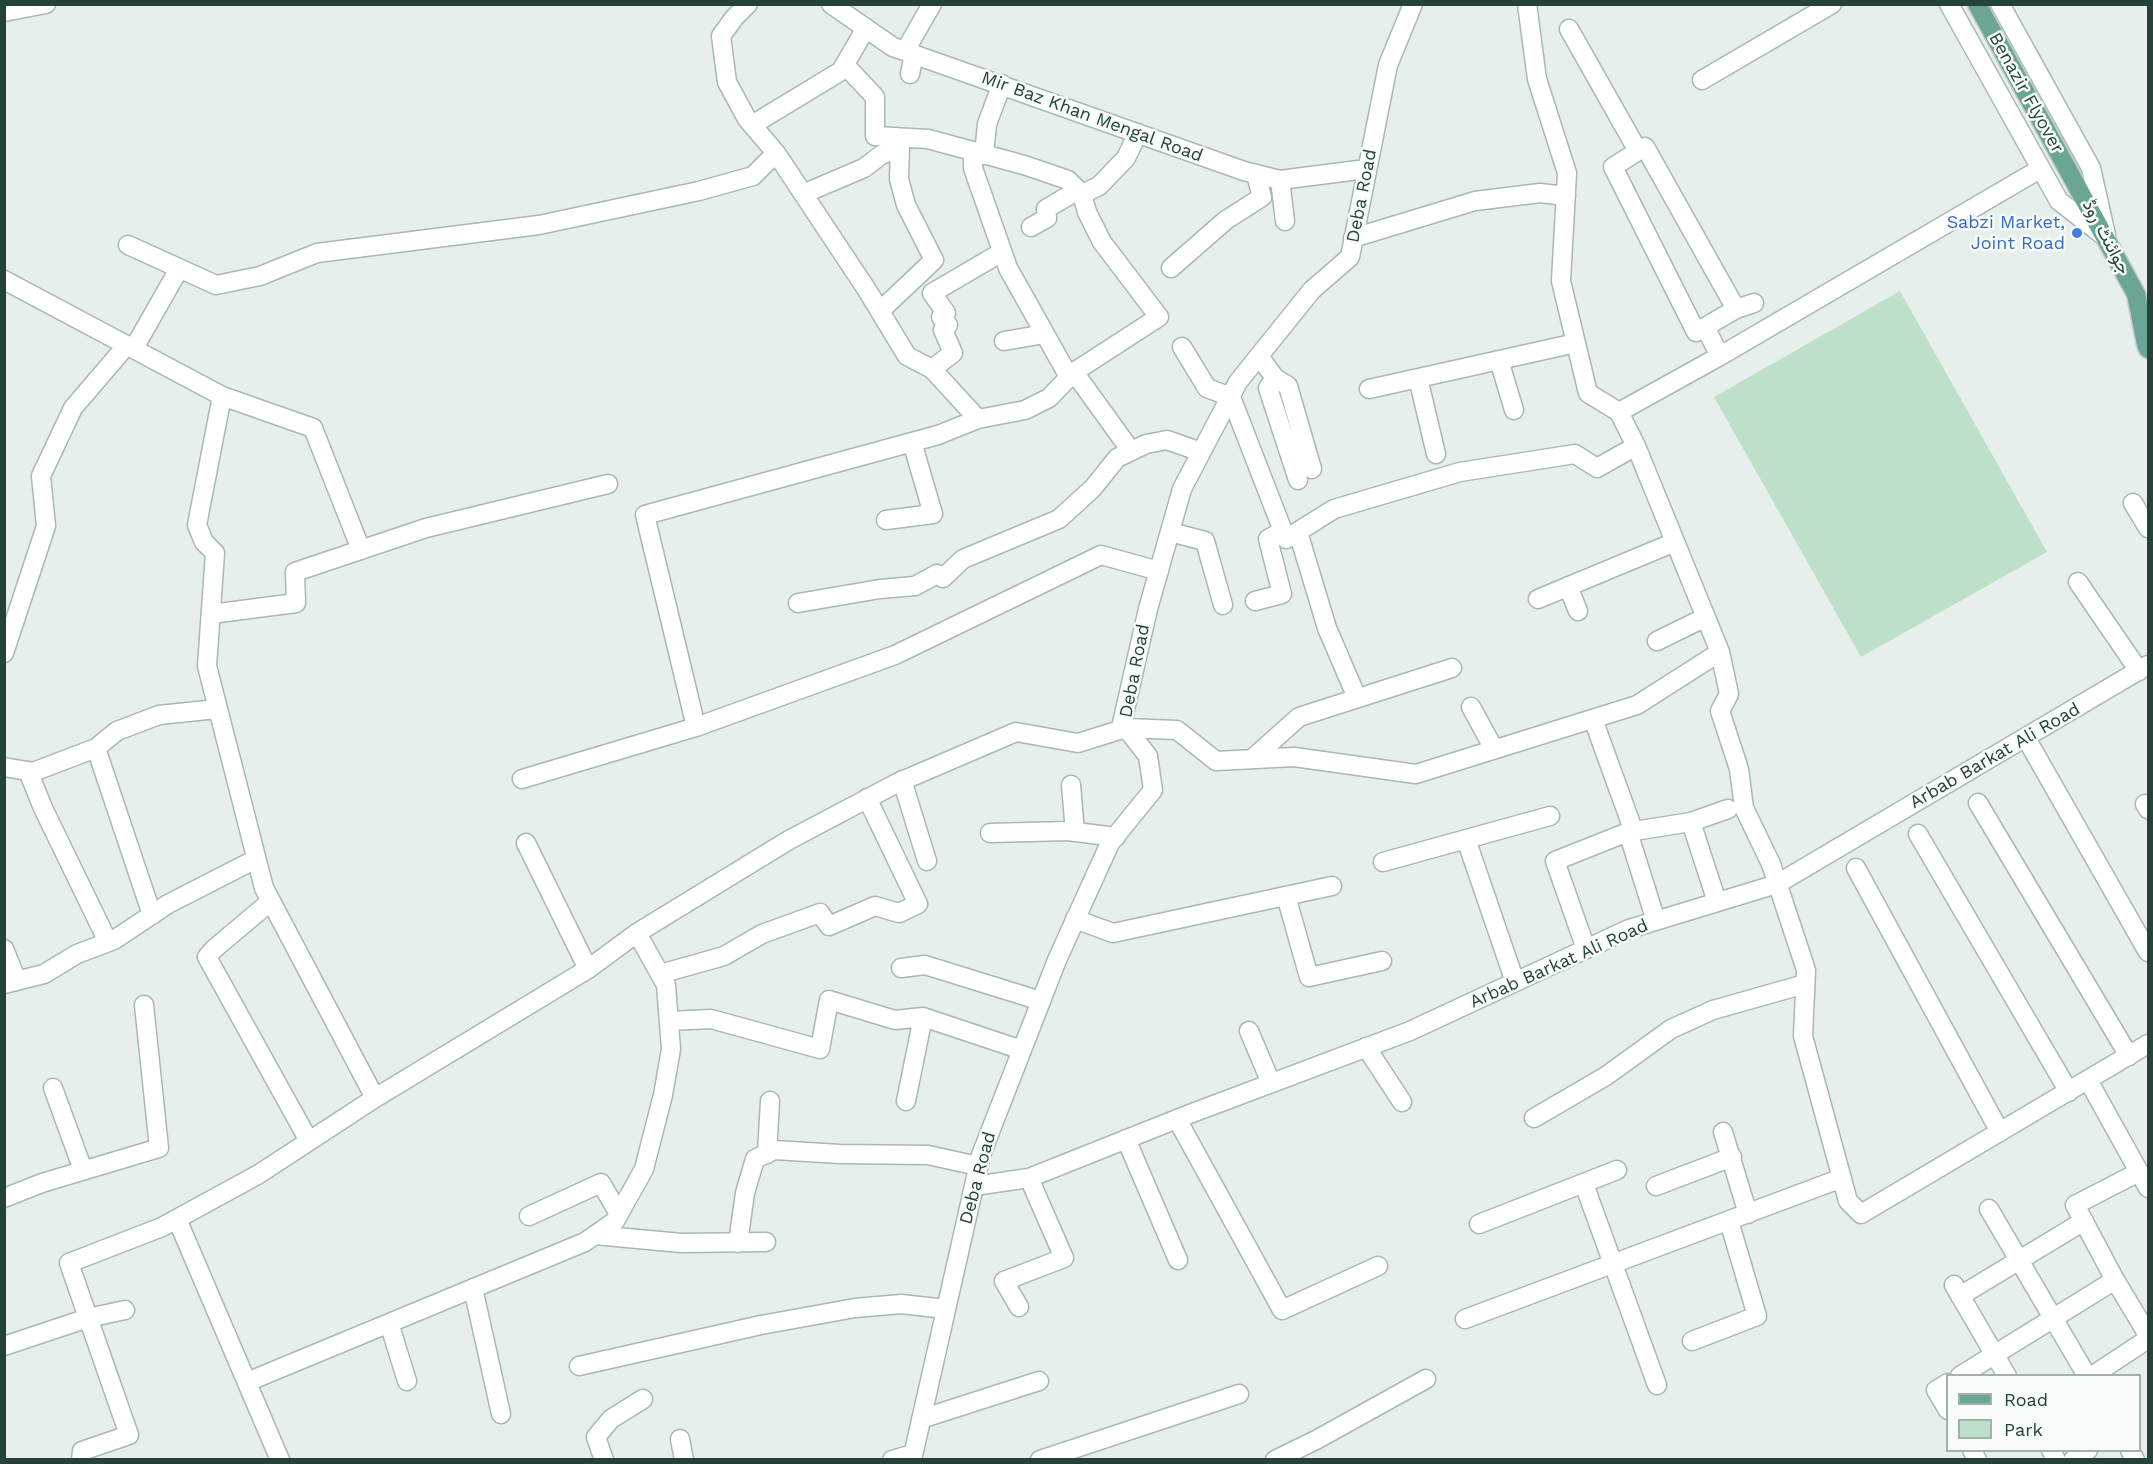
<!DOCTYPE html>
<meta charset="utf-8">
<style>
body{margin:0}
#map{position:relative;width:2153px;height:1464px;overflow:hidden;background:#e6efeb;font-family:"Work Sans",sans-serif}
canvas{display:block}
.frame{position:absolute;inset:0;border:6px solid #24423a;pointer-events:none}
.legend{position:absolute;left:1946px;top:1374px;width:195px;height:78px;box-sizing:border-box;background:#f7fbf9;border:2px solid #a3b1ad;margin:0;padding:8px 10px;list-style:none;font-size:18px;color:#24423a}
.legend li{display:flex;align-items:center;gap:12px;height:30px}
.legend b{width:30px;border:2px solid #a3b1ad}
</style>
<div id="map">
<canvas width="2153" height="1464"></canvas>
<div class="frame"></div>
<ul class="legend">
<li><b style="height:8px;background:#6aa596"></b>Road</li>
<li><b style="height:16px;background:#bfe0c8"></b>Park</li>
</ul>
</div>
<script>
const ctx = document.querySelector('canvas').getContext('2d');
ctx.lineJoin = 'round';
function fillPath(path, color) { ctx.fillStyle = color; ctx.fill(path, 'evenodd'); }
const toPath = rows => new Path2D(rows.map(r => 'M' + r).join(''));
function strokePath(path, color, width, dash) { ctx.strokeStyle = color; ctx.lineWidth = width; ctx.lineCap = dash ? 'butt' : 'round'; ctx.setLineDash(dash || []); ctx.stroke(path); }
function label(font, color, halo, rows, align = 'center') {
  ctx.font = font + ' "Work Sans",Vazirmatn,sans-serif'; ctx.lineWidth = 5; ctx.setLineDash([]); ctx.textBaseline = 'middle'; ctx.strokeStyle = halo; ctx.fillStyle = color; for (const [text, x, y, turn = 0] of rows) {
    ctx.save(); ctx.translate(x, y); ctx.rotate((+turn || 0) * Math.PI / 180); ctx.textAlign = isNaN(turn) ? turn : align; if (halo) ctx.strokeText(text, 0, 0); ctx.fillText(text, 0, 0); ctx.restore();
  }
}
fillPath(toPath([
 [1900,291,2047,552,1861,657,1714,397]
]), '#bfe0c8');
const minor = toPath([
 [748,4,734,18,721,36,727,82,747,119,776,153,867,290,907,356,932,369,978,419],
 [831,4,893,47,1244,171,1280,180,1366,169],
 [1949,4,2059,201,2105,237],
 [2000,4,2091,168,2106,235],
 [4,12,46,4],
 [1569,29,1638,151,1613,167,1696,332,1705,327,1720,356],
 [905,51,932,4],
 [910,74,914,54],
 [1702,80,1832,4],
 [752,125,841,71,866,28],
 [1638,151,1645,147,1736,309,1705,327],
 [973,152,973,168,1008,268,1069,377],
 [984,155,987,124,1002,84],
 [1280,180,1285,221],
 [803,194,864,168,881,155,900,147],
 [1082,194,1099,186,1126,158,1138,133],
 [1031,227,1047,218,1046,209,1078,190],
 [1353,238,1475,201,1540,193,1566,196],
 [128,245,216,285,260,276,317,253,539,225,699,191,753,176,776,153],
 [1171,268,1226,220,1262,197,1256,175],
 [4,280,222,396,313,428,361,550],
 [1736,309,1754,303],
 [880,311,934,260,906,205,899,179,900,147,897,137],
 [1004,341,1045,334],
 [1182,347,1207,388,1231,397,1286,539,1334,509,1460,472,1575,454,1597,468,1636,446],
 [134,348,179,269],
 [1259,356,1275,378,1268,388,1298,480],
 [1499,360,1514,410],
 [932,369,953,353,943,330,948,325,941,317,946,313,932,293,1002,252],
 [1074,372,1131,451],
 [1275,378,1288,386,1312,469],
 [1418,378,1436,454],
 [1369,389,1576,343],
 [222,396,197,525,204,542,215,553,207,666,264,888,375,1098],
 [1619,412,1720,356,2040,169],
 [2133,503,2148,528],
 [886,520,933,514,912,442],
 [1170,532,1205,541,1223,605],
 [1298,532,1327,628,1357,698],
 [2078,582,2139,671],
 [1568,586,1578,611],
 [1538,599,1675,542],
 [1255,601,1282,594,1268,539,1283,531],
 [798,603,880,589,915,586,937,574,943,578,963,559,1059,519,1093,488,1117,458,1146,444,1167,440,1201,452],
 [211,614,296,603,295,572,426,528,608,484],
 [1657,641,1706,617],
 [1720,652,1729,694,1720,711,1739,769,1744,808,1771,864,1806,970,1803,1036,1848,1201,1861,1214,2148,1044],
 [4,653,46,526,41,476,73,408,127,345],
 [1471,707,1494,749],
 [1593,719,1634,832],
 [696,727,645,515,938,435,978,419,1025,410,1049,398,1074,372,1159,317,1102,242,1087,212,1082,194,1068,180,1024,165,928,139,875,136,875,97,845,65],
 [2026,738,2148,952],
 [96,748,152,915],
 [1252,759,1299,717,1452,668],
 [4,767,33,772,96,748,117,731,159,715,217,709],
 [28,771,43,808,108,942],
 [522,779,696,727,895,655,1101,555,1159,571],
 [902,780,927,861],
 [1071,785,1075,832],
 [1978,803,2129,1056],
 [2145,804,2148,809],
 [1691,822,1717,902],
 [1628,832,1656,921],
 [990,833,1068,831,1116,837],
 [1918,834,2069,1092],
 [1466,839,1515,982],
 [526,843,588,969],
 [1383,862,1550,816],
 [1856,868,2000,1132],
 [1286,896,1309,977,1382,961],
 [271,901,214,949,207,957,309,1141],
 [1075,919,1113,933,1332,886],
 [4,949,17,981],
 [1586,949,1555,861,1628,832,1691,822,1728,809],
 [901,968,925,965,1041,1001],
 [660,974,724,956,762,934,820,913,829,926,875,906,899,913,918,904,867,798],
 [4,984,44,974,77,954,114,940,168,904,256,859],
 [669,1021,711,1019,820,1049,829,1000,895,1020,923,1017,1022,1050],
 [1249,1031,1271,1083],
 [1366,1047,1402,1102],
 [2088,1080,2148,1188],
 [53,1088,83,1170],
 [906,1101,923,1017],
 [1534,1118,1606,1076,1671,1029,1713,1010,1805,984],
 [1177,1119,1282,1310,1378,1266],
 [1723,1132,1748,1214],
 [1126,1139,1178,1260],
 [767,1154,770,1101],
 [2139,1172,2075,1205,2115,1280,2148,1335],
 [1584,1184,1657,1385],
 [974,1186,1029,1178,1187,1115,1410,1031,1629,929,1777,884,2148,665],
 [1656,1186,1732,1157],
 [4,1198,42,1183,159,1148,144,1005],
 [1989,1209,2087,1376],
 [529,1216,601,1183,619,1214],
 [177,1219,280,1460],
 [1479,1224,1617,1170],
 [595,1235,681,1243,766,1242],
 [738,1243,745,1193,755,1159,774,1150,840,1154,928,1155,978,1166],
 [1954,1285,2007,1376],
 [473,1288,501,1414],
 [1960,1296,2084,1221],
 [1019,1307,1004,1281,1064,1258,1029,1178],
 [1465,1319,1842,1178],
 [389,1323,407,1381],
 [1692,1341,1757,1316,1729,1221],
 [4,1346,88,1318,125,1310],
 [579,1366,761,1325,855,1308,901,1304,946,1309],
 [1960,1376,2115,1280],
 [2092,1376,2148,1339],
 [247,1382,585,1242,615,1221,644,1169,663,1095,671,1049,666,985,637,933],
 [1948,1383,1936,1390,1948,1410],
 [921,1419,1039,1381],
 [680,1439,684,1460],
 [1972,1450,1977,1460],
 [2051,1450,2056,1460],
 [2130,1450,2135,1460],
 [81,1460,82,1451,129,1435,69,1263,162,1227,259,1174,375,1098,588,969,637,933,789,840,897,783,1016,732,1078,743,1126,728,1177,730,1216,761,1294,757,1416,774,1637,705,1720,652,1636,446,1619,412,1588,393,1561,281,1567,173,1537,79,1527,4],
 [604,1460,596,1437,611,1419,643,1399],
 [892,1460,913,1454],
 [912,1460,981,1155,1057,960,1110,843,1153,790,1148,756,1122,723,1148,609,1182,489,1238,382,1312,290,1350,257,1388,65,1413,4],
 [1040,1460,1239,1394],
 [1275,1460,1316,1440,1426,1379],
 [2073,1460,2088,1450]
]);
const major = toPath([
 [1977,4,2136,294,2146,344,2148,349]
]);
strokePath(minor, '#a8b8b2', 21);
strokePath(major, '#c2cac8', 21);
strokePath(minor, '#fff', 18);
strokePath(major, '#6aa596', 18);
for (const [x, y, r, color] of [
 [2077,233,6,"#3f7fe0"]
]) { const dot = new Path2D(); dot.arc(x, y, r, 0, 2 * Math.PI); ctx.fillStyle = color; ctx.fill(dot); strokePath(dot, '#f7fbf9', 2); }
label('18px', '#24423a', '#f7fbf9', [
 ["Benazir Flyover",2026,93,61],
 ["Mir Baz Khan Mengal Road",1092,117,20],
 ["Deba Road",1362,196,-79],
 ["جوائنٹ روڈ",2106,237,62],
 ["Deba Road",1135,671,-79],
 ["Arbab Barkat Ali Road",1995,756,-30],
 ["Arbab Barkat Ali Road",1559,964,-24],
 ["Deba Road",978,1178,-75]
]);
label('18px', '#366cbe', '#f7fbf9', [
 ["Sabzi Market,",2065,223],
 ["Joint Road",2065,244]
], 'right');
</script>
